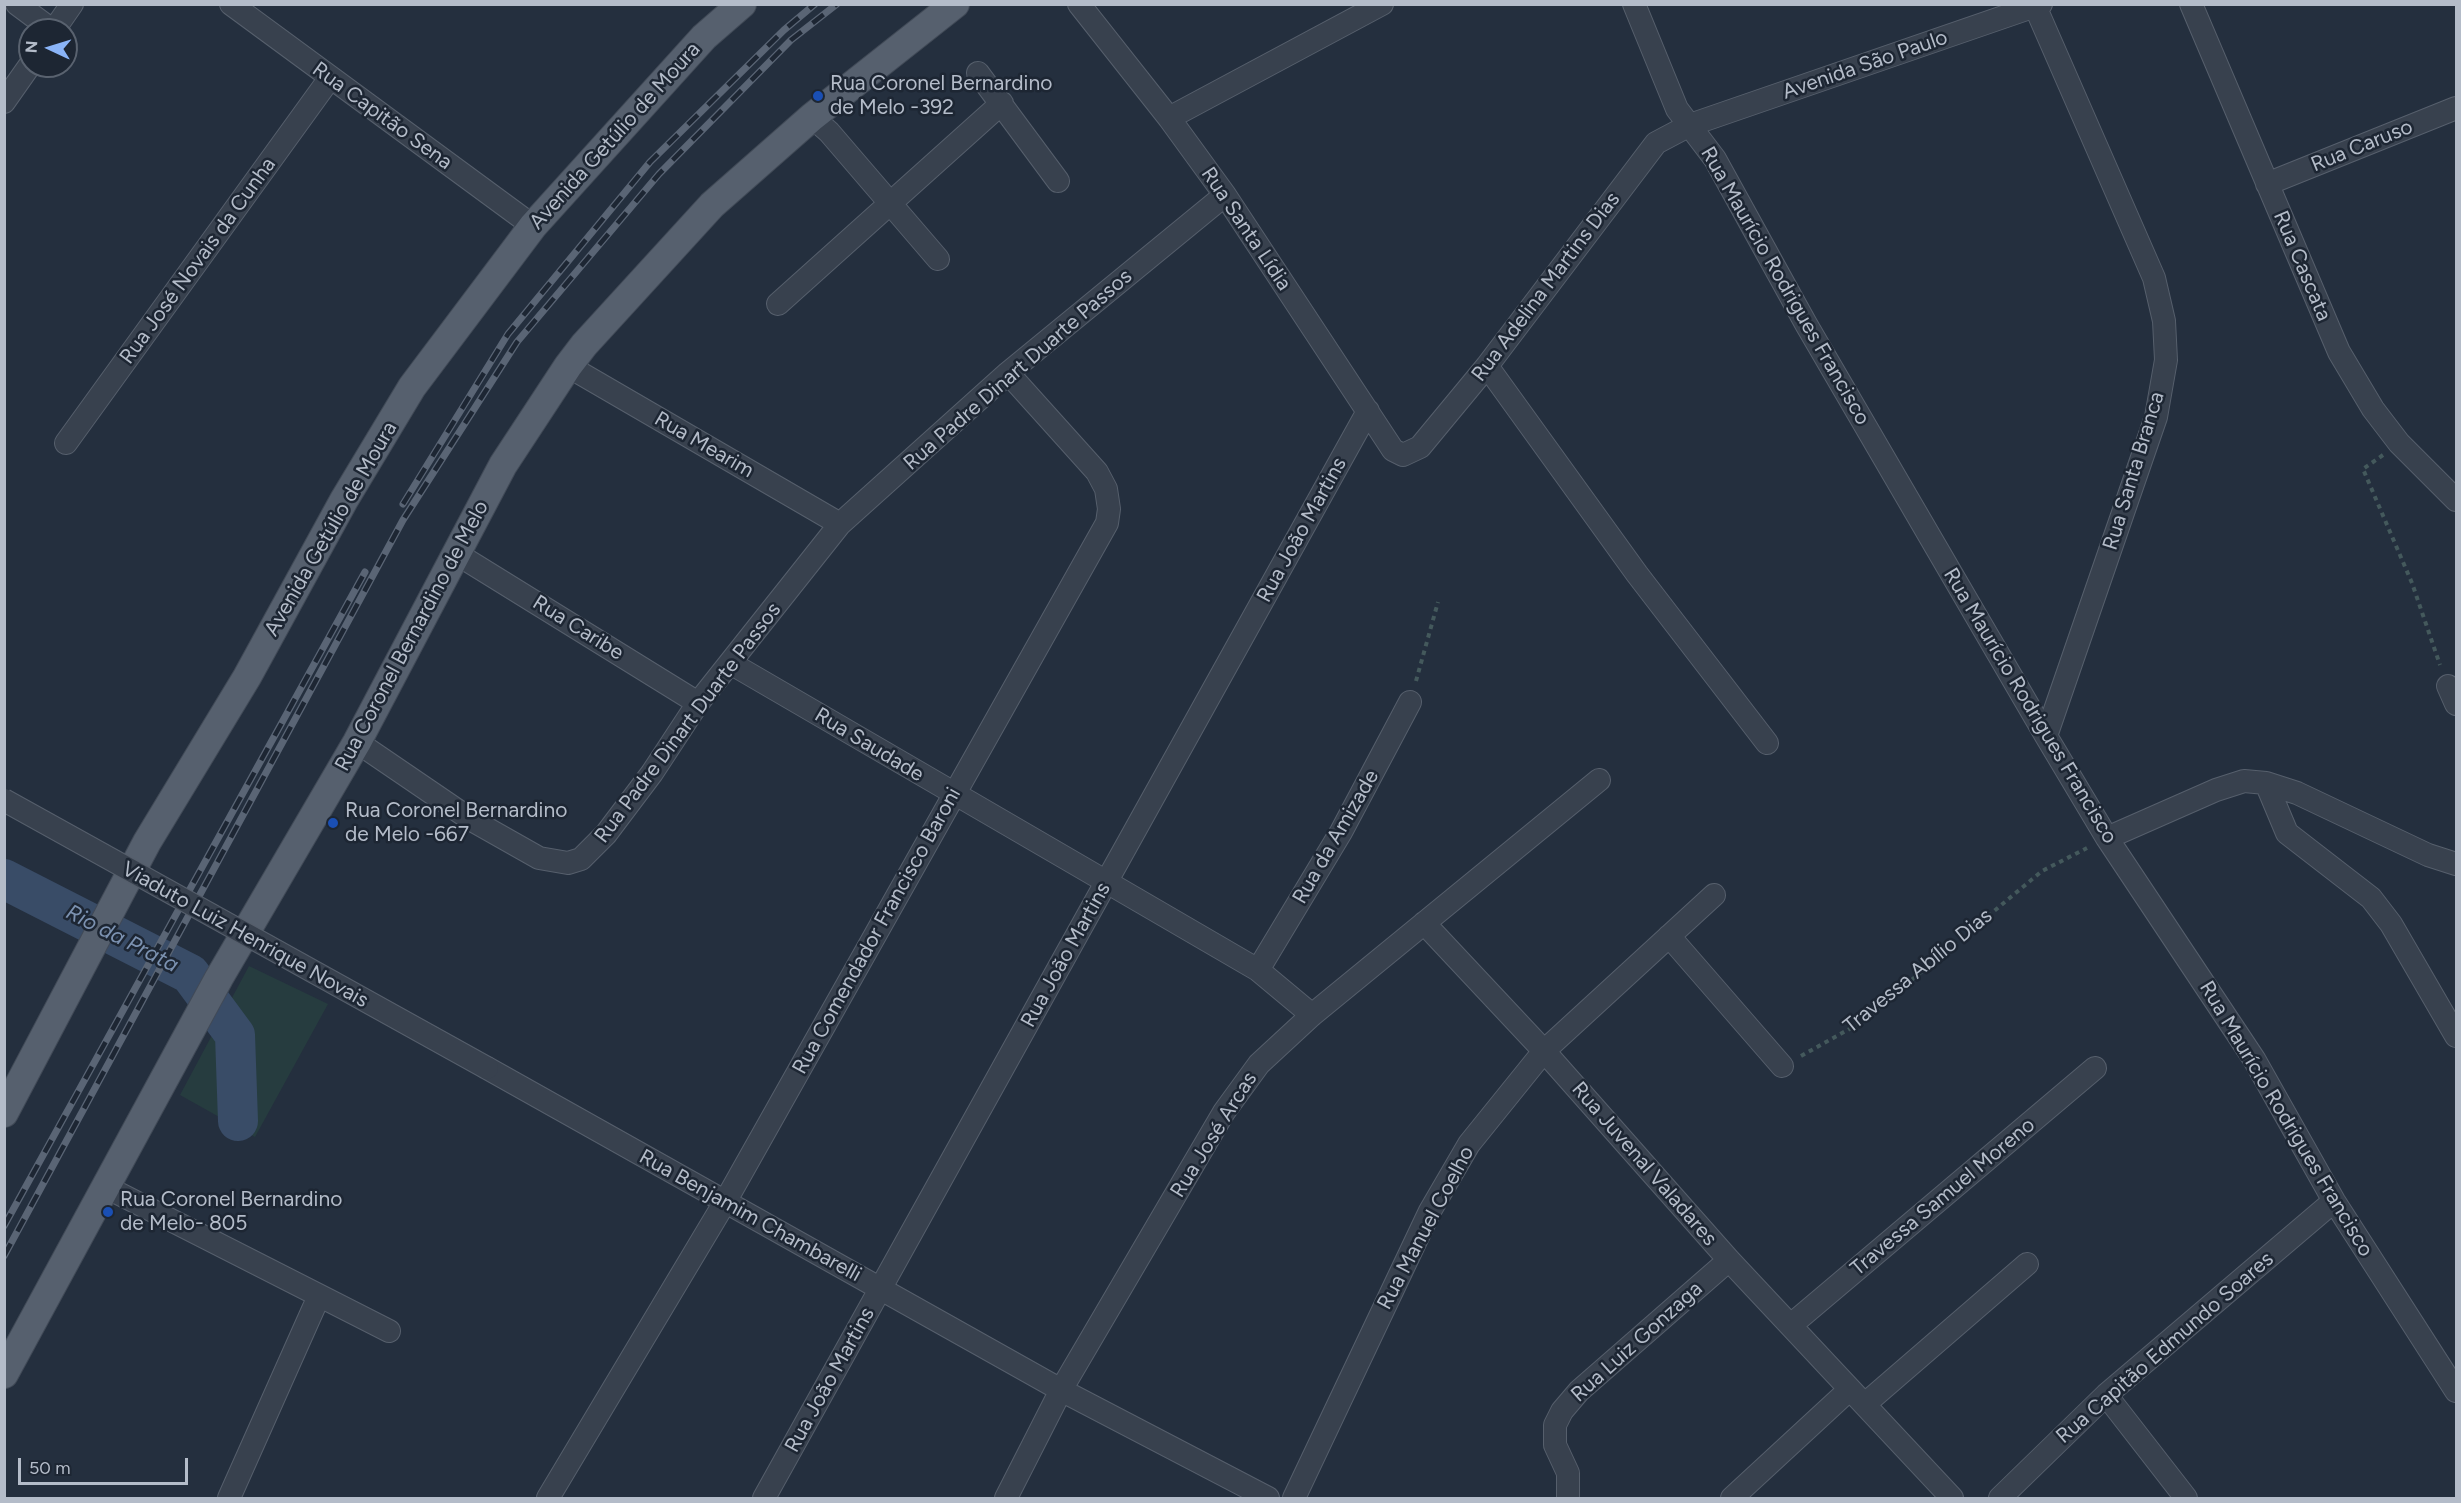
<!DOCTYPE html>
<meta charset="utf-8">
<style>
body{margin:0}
#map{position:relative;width:2461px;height:1503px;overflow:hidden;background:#242f3e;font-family:Figtree,sans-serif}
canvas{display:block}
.frame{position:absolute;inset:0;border:6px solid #b4bcc9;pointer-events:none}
.north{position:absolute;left:18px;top:18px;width:60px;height:60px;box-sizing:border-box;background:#1d2633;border:2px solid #59626f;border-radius:50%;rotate:274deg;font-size:16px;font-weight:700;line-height:24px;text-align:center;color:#b4bcc9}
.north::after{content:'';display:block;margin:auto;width:21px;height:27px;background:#8ab4f8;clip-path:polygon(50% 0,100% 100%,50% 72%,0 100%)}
.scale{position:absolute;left:18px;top:1458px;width:170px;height:27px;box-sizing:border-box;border:3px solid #b4bcc9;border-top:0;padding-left:8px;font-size:18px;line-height:21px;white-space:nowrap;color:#b4bcc9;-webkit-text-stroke:4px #1d2633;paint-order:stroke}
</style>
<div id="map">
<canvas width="2461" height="1503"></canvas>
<div class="frame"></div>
<div class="north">N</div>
<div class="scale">50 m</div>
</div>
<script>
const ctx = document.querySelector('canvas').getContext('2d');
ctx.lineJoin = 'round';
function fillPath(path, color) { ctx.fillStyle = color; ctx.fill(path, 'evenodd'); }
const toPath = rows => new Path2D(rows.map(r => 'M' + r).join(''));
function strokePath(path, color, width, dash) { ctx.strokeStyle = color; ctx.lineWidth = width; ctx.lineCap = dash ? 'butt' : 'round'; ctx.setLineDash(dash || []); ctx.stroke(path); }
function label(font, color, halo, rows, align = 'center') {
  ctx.font = font + ' Figtree,sans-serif'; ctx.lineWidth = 5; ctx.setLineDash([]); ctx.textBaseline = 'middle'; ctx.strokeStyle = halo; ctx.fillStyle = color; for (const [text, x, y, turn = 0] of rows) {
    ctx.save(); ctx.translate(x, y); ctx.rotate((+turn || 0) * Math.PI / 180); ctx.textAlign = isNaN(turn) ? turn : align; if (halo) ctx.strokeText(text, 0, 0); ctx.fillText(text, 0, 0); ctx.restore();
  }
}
fillPath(toPath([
 [249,966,328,1004,255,1137,180,1095]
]), '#263c3f');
strokePath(toPath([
 [4,879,190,974,235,1035,238,1121]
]), '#394c67', 40);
const minor = toPath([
 [17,4,52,30],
 [231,4,533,226],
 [1079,4,1169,118,1225,195,1393,450,1403,455,1420,447,1487,366,1656,143,1690,125,2041,4],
 [1634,4,1677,109,1715,159,1806,324,2046,736,2107,838,2254,1059,2334,1201,2456,1391],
 [2191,4,2339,352,2373,409,2399,443,2456,500],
 [2035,6,2154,278,2164,321,2166,360,2156,417,2046,736],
 [54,30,72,4],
 [978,73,1058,181],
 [4,102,30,65],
 [812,117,829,132,938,259],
 [1169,118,1382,4],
 [2267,184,2456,108],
 [778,304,1002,103],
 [568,366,840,524],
 [1487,366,1637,574,1767,743],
 [66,443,330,78],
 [457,554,698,703],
 [732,664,1258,970,1312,1015],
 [2448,686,2456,704],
 [357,742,470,819,539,858,568,863,581,859,606,834,652,773,698,703,840,524,1008,373,1225,195],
 [2266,783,2287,833,2371,898,2391,924,2456,1036],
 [2107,838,2216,790,2244,781,2266,783,2297,793,2428,855,2456,864],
 [1424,923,1544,1051,1729,1260,1952,1498],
 [1669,936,1782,1066],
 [1258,970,1341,832,1410,702],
 [487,1068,1061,1390,1268,1498],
 [106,1187,389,1331],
 [1791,1325,2095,1068],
 [2106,1395,2186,1498],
 [1865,1404,2027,1264],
 [229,1498,319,1296],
 [548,1498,725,1202,1107,523,1109,509,1106,489,1097,472,1008,373],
 [764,1498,1368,411],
 [1006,1498,1061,1390,1224,1112,1259,1064,1312,1015,1599,780],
 [1294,1498,1430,1211,1469,1144,1544,1051,1714,895],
 [1568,1498,1568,1473,1555,1445,1555,1425,1562,1411,1579,1391,1729,1260],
 [1732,1498,1849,1390],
 [2000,1498,2106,1395,2334,1201]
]);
const major = toPath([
 [4,1113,147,842,247,677,344,500,412,387,533,226,704,37,742,4],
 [4,1374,219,978,357,742,503,465,568,366,584,345,712,205,812,117,955,4]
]);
strokePath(minor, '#565f6c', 24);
strokePath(major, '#414a57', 30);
strokePath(toPath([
 [2383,455,2363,469,2412,583,2440,665],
 [1416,681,1438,602],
 [1801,1056,1860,1023,2042,871,2087,848]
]), '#44595c', 4, [4.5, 4.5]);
strokePath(minor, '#38414e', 22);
strokePath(major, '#56606e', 28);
const rail = toPath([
 [403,504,508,334,650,162,784,30,815,4],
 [4,1226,365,572],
 [4,1256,403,520,517,342,659,174,791,40,837,4]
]);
strokePath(rail, '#5a6575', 7);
strokePath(rail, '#1d2633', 4.5, [14]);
const minorBridge = toPath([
 [4,800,487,1068]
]);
strokePath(minorBridge, '#565f6c', 24, []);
strokePath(minorBridge, '#38414e', 22);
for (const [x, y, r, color] of [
 [818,96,6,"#1a4fb4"],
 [333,823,6,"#1a4fb4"],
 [108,1212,6,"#1a4fb4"]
]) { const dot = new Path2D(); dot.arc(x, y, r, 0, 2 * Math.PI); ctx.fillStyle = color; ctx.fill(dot); strokePath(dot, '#1d2633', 2); }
label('21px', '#b4bcc9', '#1d2633', [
 ["Avenida São Paulo",1865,65,-19],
 ["Rua Capitão Sena",382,116,36],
 ["Avenida Getúlio de Moura",615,136,-48],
 ["Rua Caruso",2362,146,-22],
 ["Rua Santa Lídia",1246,229,56],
 ["Rua José Novais da Cunha",198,261,-54],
 ["Rua Cascata",2302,266,67],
 ["Rua Maurício Rodrigues Francisco",1785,286,60],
 ["Rua Adelina Martins Dias",1546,287,-53],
 ["Rua Padre Dinart Duarte Passos",1018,370,-41],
 ["Rua Mearim",704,445,30],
 ["Rua Santa Branca",2134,471,-73],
 ["Avenida Getúlio de Moura",331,529,-60],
 ["Rua João Martins",1302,530,-61],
 ["Rua Caribe",578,628,32],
 ["Rua Coronel Bernardino de Melo",412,636,-62],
 ["Rua Maurício Rodrigues Francisco",2030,706,59],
 ["Rua Padre Dinart Duarte Passos",688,723,-53],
 ["Rua Saudade",869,745,31],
 ["Rua da Amizade",1336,837,-60],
 ["Rua Comendador Francisco Baroni",877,931,-61],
 ["Viaduto Luiz Henrique Novais",245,935,29],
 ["Rua João Martins",1066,955,-61],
 ["Travessa Abílio Dias",1918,971,-39],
 ["Rua Maurício Rodrigues Francisco",2286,1119,59],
 ["Rua José Arcas",1214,1135,-58],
 ["Rua Juvenal Valadares",1644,1164,49],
 ["Travessa Samuel Moreno",1943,1197,-40],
 ["Rua Benjamim Chambarelli",750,1216,29],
 ["Rua Manuel Coelho",1426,1228,-62],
 ["Rua Luiz Gonzaga",1637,1342,-42],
 ["Rua Capitão Edmundo Soares",2165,1348,-41],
 ["Rua João Martins",830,1380,-61]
]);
label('21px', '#b4bcc9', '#1d2633', [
 ["Rua Coronel Bernardino",830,84],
 ["de Melo -392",830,108],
 ["Rua Coronel Bernardino",345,811],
 ["de Melo -667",345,835],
 ["Rua Coronel Bernardino",120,1200],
 ["de Melo- 805",120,1224]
], 'left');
label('italic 22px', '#7c92b1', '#1d2633', [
 ["Rio da Prata",122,939,27]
]);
</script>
